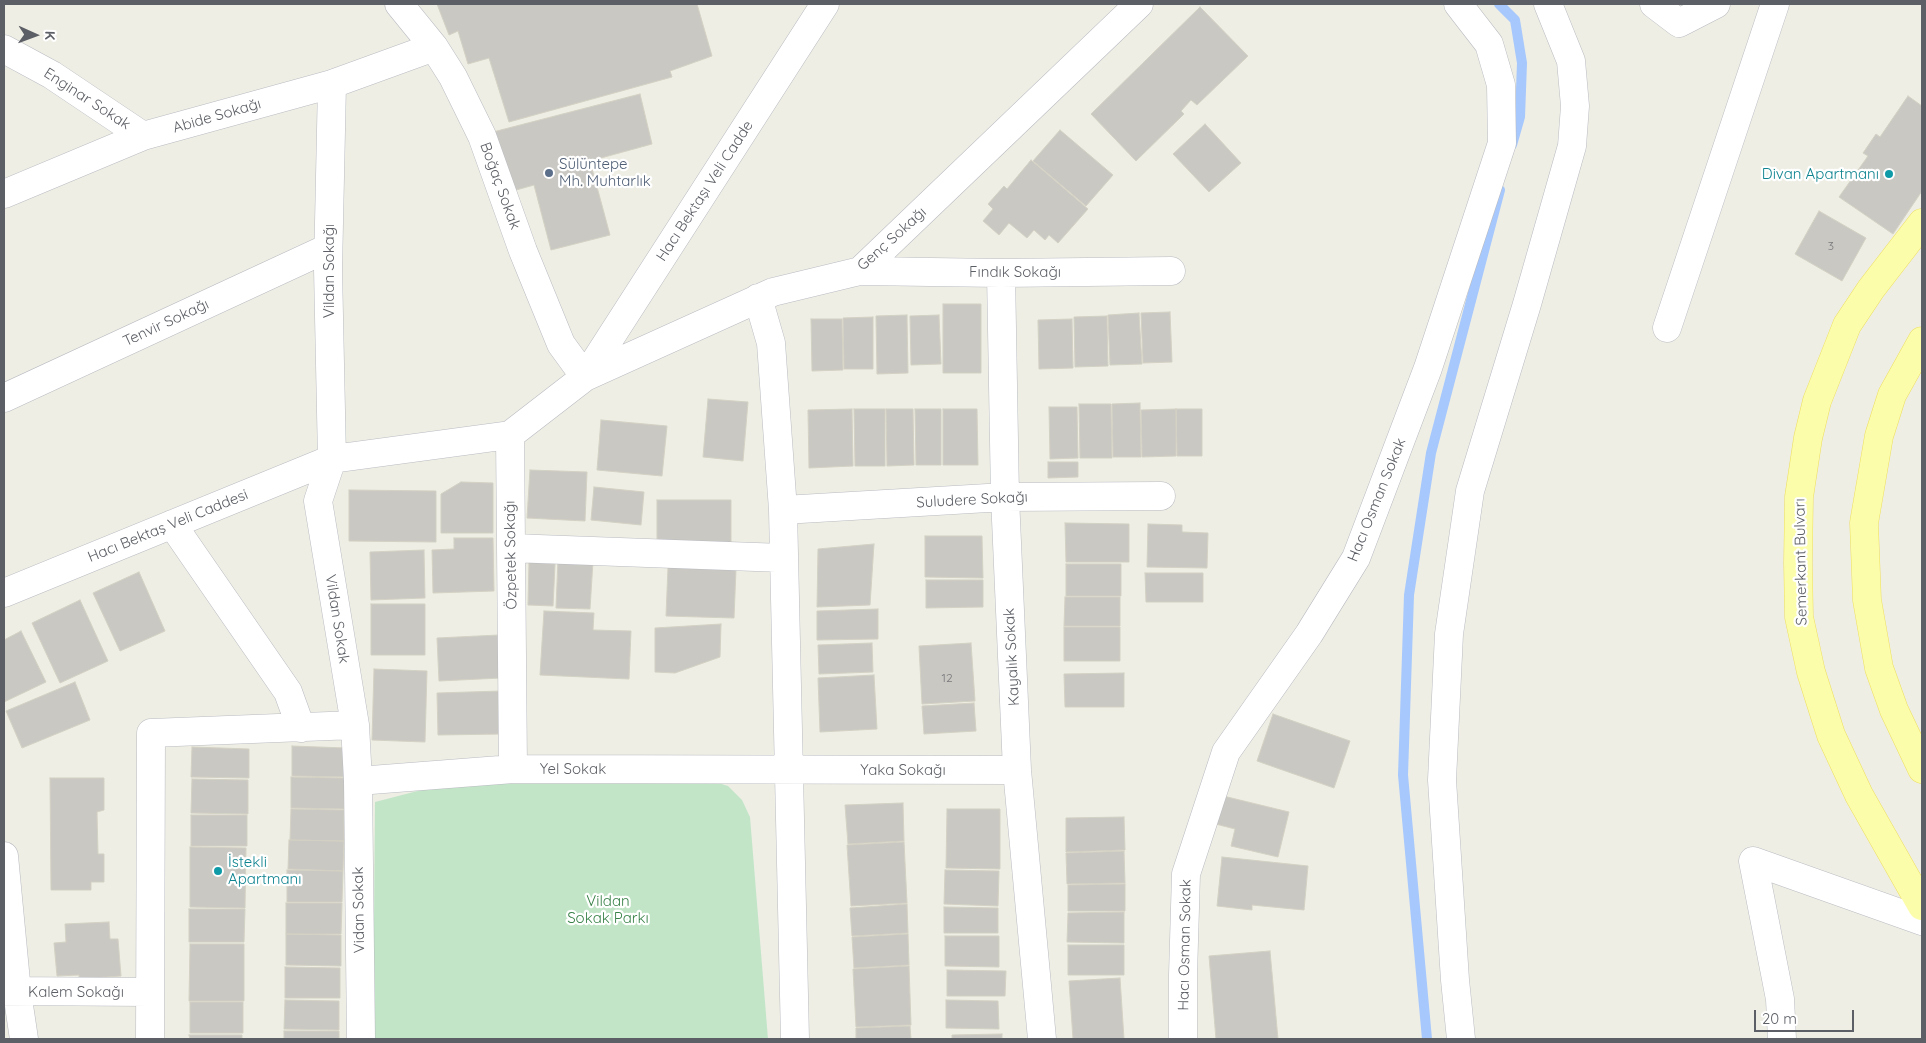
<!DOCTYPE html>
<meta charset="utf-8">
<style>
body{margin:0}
#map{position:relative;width:1926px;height:1043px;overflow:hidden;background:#eeeee5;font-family:Quicksand,sans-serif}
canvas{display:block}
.frame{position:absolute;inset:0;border:5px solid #5c5f65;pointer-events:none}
.north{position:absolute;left:10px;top:10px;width:50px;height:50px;-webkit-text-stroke:4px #fff;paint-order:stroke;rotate:92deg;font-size:14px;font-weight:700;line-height:20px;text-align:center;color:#5c5f65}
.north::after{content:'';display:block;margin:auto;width:18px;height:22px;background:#5c5f65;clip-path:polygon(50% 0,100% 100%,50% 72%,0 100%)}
.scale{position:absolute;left:1754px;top:1010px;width:100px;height:22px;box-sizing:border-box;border:2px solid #5c5f65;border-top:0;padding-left:6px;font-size:15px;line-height:18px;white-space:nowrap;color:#5c5f65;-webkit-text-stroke:4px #fff;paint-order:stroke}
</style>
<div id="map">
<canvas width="1926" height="1043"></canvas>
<div class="frame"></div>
<div class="north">K</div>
<div class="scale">20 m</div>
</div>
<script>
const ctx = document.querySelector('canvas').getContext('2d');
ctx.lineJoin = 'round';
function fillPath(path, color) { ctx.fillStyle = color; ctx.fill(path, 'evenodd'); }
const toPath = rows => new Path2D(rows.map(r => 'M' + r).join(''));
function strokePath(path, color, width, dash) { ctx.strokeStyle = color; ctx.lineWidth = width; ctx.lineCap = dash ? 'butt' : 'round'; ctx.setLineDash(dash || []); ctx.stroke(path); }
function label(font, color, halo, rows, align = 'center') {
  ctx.font = font + ' Quicksand,sans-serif'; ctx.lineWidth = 4.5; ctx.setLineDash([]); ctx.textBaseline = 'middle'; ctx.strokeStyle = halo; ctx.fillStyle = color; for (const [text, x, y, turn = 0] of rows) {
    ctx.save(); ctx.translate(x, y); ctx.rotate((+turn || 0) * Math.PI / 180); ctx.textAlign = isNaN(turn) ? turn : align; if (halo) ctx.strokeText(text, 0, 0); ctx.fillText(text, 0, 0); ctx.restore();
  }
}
fillPath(toPath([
 [514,781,712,781,728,786,742,800,750,817,768,1039,373,1039,375,802,433,787]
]), '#c2e5c8');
strokePath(toPath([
 [1499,4,1515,20,1522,63,1520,117,1512,145],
 [1427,1039,1403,775,1409,595,1431,453,1500,190]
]), '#a7c8fc', 10);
const building = toPath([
 [437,4,697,4,712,56,670,71,672,77,509,122,489,58,468,64,458,31,449,35,437,4],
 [1200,7,1248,56,1197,105,1191,100,1181,111,1184,114,1136,161,1091,114,1200,7],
 [640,94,652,144,590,161,610,235,551,250,534,185,509,192,493,132,640,94],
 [1908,96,1922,106,1922,191,1893,234,1839,197,1868,156,1863,153,1876,134,1880,137,1908,96],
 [1205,124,1241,163,1209,192,1173,154,1205,124],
 [1060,130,1113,175,1086,206,1033,161,1060,130],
 [1031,160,1088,209,1058,243,1049,235,1045,240,1034,230,1027,238,1009,223,999,235,983,221,993,209,988,204,1004,186,1007,189,1031,160],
 [1819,211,1866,238,1842,281,1795,254,1819,211],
 [943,304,981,304,981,373,943,373,943,304],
 [1170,312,1172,362,1143,363,1141,313,1170,312],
 [1139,313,1142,364,1110,365,1108,315,1139,313],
 [907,315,908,373,877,374,876,316,907,315],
 [939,315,941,364,911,365,910,316,939,315],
 [1107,316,1108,366,1075,367,1074,317,1107,316],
 [873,317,873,369,844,369,843,318,873,317],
 [811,319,842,319,843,370,812,371,811,319],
 [1072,319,1073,368,1039,369,1038,320,1072,319],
 [708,399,748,402,743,461,703,457,708,399],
 [1140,403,1141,457,1113,457,1112,404,1140,403],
 [1079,404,1111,404,1112,458,1080,458,1079,404],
 [1049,407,1077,407,1078,458,1050,459,1049,407],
 [852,409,853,466,809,468,808,410,852,409],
 [854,409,885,409,885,466,855,466,854,409],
 [886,409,913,409,914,465,887,466,886,409],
 [915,409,941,409,941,465,916,465,915,409],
 [943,409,977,409,978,465,943,465,943,409],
 [1176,409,1202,409,1202,456,1177,456,1176,409],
 [1176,409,1176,456,1142,457,1141,410,1176,409],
 [601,420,667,426,662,476,597,470,601,420],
 [1048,462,1078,462,1078,477,1048,478,1048,462],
 [530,470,587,472,585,521,527,518,530,470],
 [461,482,493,483,493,533,441,533,441,494,461,482],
 [594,487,644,492,641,525,591,520,594,487],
 [349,490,436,491,436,542,349,541,349,490],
 [657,500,731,500,731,548,657,548,657,500],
 [1065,523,1129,524,1129,562,1066,562,1065,523],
 [1148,524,1182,525,1182,532,1208,533,1207,568,1147,567,1148,524],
 [925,536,982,536,983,578,925,577,925,536],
 [454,538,493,538,494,591,433,593,432,550,454,549,454,538],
 [874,544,870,605,817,607,818,549,874,544],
 [424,550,425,598,371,600,370,552,424,550],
 [558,559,593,561,590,609,556,608,558,559],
 [529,562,555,564,553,606,528,605,529,562],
 [1066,564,1121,564,1121,596,1066,596,1066,564],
 [668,567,736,569,734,618,666,616,668,567],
 [139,572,165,631,120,651,93,593,139,572],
 [1145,573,1203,573,1203,602,1146,602,1145,573],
 [926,580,983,580,983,607,926,608,926,580],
 [1065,597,1120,597,1120,626,1064,626,1065,597],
 [80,600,108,661,60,683,32,623,80,600],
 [371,604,425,604,425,655,371,655,371,604],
 [878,609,878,639,817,640,817,611,878,609],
 [544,611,594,613,593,630,631,631,629,679,540,675,544,611],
 [721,624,720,657,675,673,655,672,655,628,721,624],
 [1064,627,1120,627,1120,661,1064,661,1064,627],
 [21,631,46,682,4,702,4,640,21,631],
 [499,635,501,678,439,681,437,638,499,635],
 [872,643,873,672,819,674,818,645,872,643],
 [971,643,975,701,922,704,919,646,971,643],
 [374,669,427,671,425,742,372,740,374,669],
 [1124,673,1124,707,1065,707,1064,674,1124,673],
 [874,675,877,729,820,732,818,678,874,675],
 [75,682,90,720,22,748,6,711,75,682],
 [501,691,502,734,438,735,437,693,501,691],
 [974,703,976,731,924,734,922,706,974,703],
 [1273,714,1350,741,1334,788,1257,761,1273,714],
 [292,746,346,748,346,777,292,776,292,746],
 [192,747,249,749,249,778,191,777,192,747],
 [291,777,345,778,344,809,291,808,291,777],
 [50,778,104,778,104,810,97,812,98,854,104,854,104,882,91,882,91,890,51,890,50,778],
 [192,779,248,780,248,814,191,813,192,779],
 [1215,794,1289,812,1278,857,1231,846,1235,829,1208,822,1215,794],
 [903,803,904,841,848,844,845,805,903,803],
 [291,809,344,810,344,841,290,840,291,809],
 [947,809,1000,809,1000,869,946,868,947,809],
 [191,815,247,815,247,846,191,846,191,815],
 [1124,817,1125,850,1066,852,1066,818,1124,817],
 [289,840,344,841,343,871,288,869,289,840],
 [904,842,907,903,851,906,847,845,904,842],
 [190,847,246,848,245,908,190,907,190,847],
 [1124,851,1125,883,1067,884,1066,853,1124,851],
 [1222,857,1308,866,1304,910,1252,905,1252,910,1217,906,1222,857],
 [287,870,343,871,342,902,287,902,287,870],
 [945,870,999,871,998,906,944,904,945,870],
 [1125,884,1125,911,1068,911,1068,885,1125,884],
 [286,903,342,903,341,934,286,934,286,903],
 [907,904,908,933,852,936,850,908,907,904],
 [944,907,998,908,998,933,944,933,944,907],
 [189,909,245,909,244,942,189,942,189,909],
 [1124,912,1124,943,1067,942,1068,913,1124,912],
 [109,922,110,939,118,939,121,976,79,979,79,975,57,976,54,943,66,942,65,924,109,922],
 [286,934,341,935,341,966,286,965,286,934],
 [908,934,909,965,854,968,852,937,908,934],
 [945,936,999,936,999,967,945,966,945,936],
 [190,944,244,944,244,1001,189,1001,190,944],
 [1068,945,1124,945,1124,975,1068,975,1068,945],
 [1270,951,1278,1039,1216,1039,1209,956,1270,951],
 [909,966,911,1025,856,1027,853,969,909,966],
 [285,967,340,968,340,998,285,998,285,967],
 [947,970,1006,971,1005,996,947,996,947,970],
 [1120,978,1124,1039,1073,1039,1069,981,1120,978],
 [285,1000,339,1001,339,1030,284,1029,285,1000],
 [946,1000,998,1001,999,1029,946,1028,946,1000],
 [190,1002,243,1002,243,1033,190,1033,190,1002],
 [910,1026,911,1039,856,1039,856,1028,910,1026],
 [284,1031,339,1031,339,1039,284,1039,284,1031],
 [1002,1034,1002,1039,952,1039,952,1035,1002,1034],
 [189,1035,242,1035,242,1039,190,1039,189,1035]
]);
fillPath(building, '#cac8c2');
strokePath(building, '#d3d1c3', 1);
const minor = toPath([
 [399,4,434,47,453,77,482,136,523,251,561,344,585,377],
 [1654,4,1679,23,1716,4],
 [4,49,52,75,143,136],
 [332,84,328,269,332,459,318,501,355,725,358,781,361,1039],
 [4,194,143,136,332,84,434,47],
 [860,271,1001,273,1171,271],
 [1001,273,1005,497,1017,770,1042,1039],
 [758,298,771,343,783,510,795,1039],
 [1667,328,1775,4],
 [585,377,825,4],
 [4,398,328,248],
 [783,510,1005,497,1161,496],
 [172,524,288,692,301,728],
 [511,548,783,558],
 [4,593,332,459,510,435],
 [513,769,510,435,585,377,773,292,860,271,1139,4],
 [358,781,513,769,1017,770],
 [4,856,17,992,24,1039],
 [4,991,149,992],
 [150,1039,151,733,355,725],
 [1183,1039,1183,975,1186,874,1226,752,1309,634,1356,558,1428,368,1502,143,1501,85,1489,44,1458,4],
 [1461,1039,1455,980,1442,780,1449,634,1470,491,1527,304,1572,146,1575,106,1571,61,1548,4],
 [1782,1039,1780,999,1753,861,1922,921]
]);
const primary = toPath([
 [1922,223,1871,289,1847,325,1817,401,1808,438,1799,497,1798,563,1799,617,1811,672,1831,735,1859,795,1922,906],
 [1922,341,1892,395,1879,436,1864,523,1867,600,1879,668,1894,710,1922,769]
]);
strokePath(minor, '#b9bbc0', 29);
strokePath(primary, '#edde5f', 29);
strokePath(minor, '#fff', 28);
strokePath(primary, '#fcfdab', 28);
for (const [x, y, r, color] of [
 [549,173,5,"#5c6f8a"],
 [1889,174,5,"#0f9aa8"],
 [218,871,5,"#0f9aa8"]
]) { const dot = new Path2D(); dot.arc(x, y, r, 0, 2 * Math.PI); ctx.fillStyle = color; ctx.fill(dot); strokePath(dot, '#fff', 2); }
label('12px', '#78797c', null, [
 ["3",1831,246],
 ["12",947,678]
]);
label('15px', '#5c5f65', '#fff', [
 ["Enginar Sokak",87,99,33],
 ["Abide Sokağı",217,116,-16],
 ["Boğaç Sokak",500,186,70],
 ["Hacı Bektaşı Veli Cadde",705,191,-57],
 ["Genç Sokağı",892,239,-42],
 ["Vildan Sokağı",329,271,-90],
 ["Fındık Sokağı",1015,272],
 ["Tenvir Sokağı",166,323,-25],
 ["Suludere Sokağı",972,500,-3],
 ["Hacı Osman Sokak",1377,500,-68],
 ["Hacı Bektaş Veli Caddesi",168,526,-22],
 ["Özpetek Sokağı",511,555,-91],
 ["Semerkant Bulvarı",1801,562,-91],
 ["Vildan Sokak",337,619,81],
 ["Kayalık Sokak",1012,657,-93],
 ["Yel Sokak",573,769],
 ["Yaka Sokağı",903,770],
 ["Vidan Sokak",359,910,-91],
 ["Hacı Osman Sokak",1185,945,-89],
 ["Kalem Sokağı",76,992]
]);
label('15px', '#4e5e75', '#fff', [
 ["Sülüntepe",559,164],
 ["Mh. Muhtarlık",559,181]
], 'left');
label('15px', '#0d838f', '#fff', [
 ["Divan Apartmanı",1879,174],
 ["İstekli",228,862,"left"],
 ["Apartmanı",228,879,"left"]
], 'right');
label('15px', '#378147', '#fff', [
 ["Vildan",608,901],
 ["Sokak Parkı",608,918]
]);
</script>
